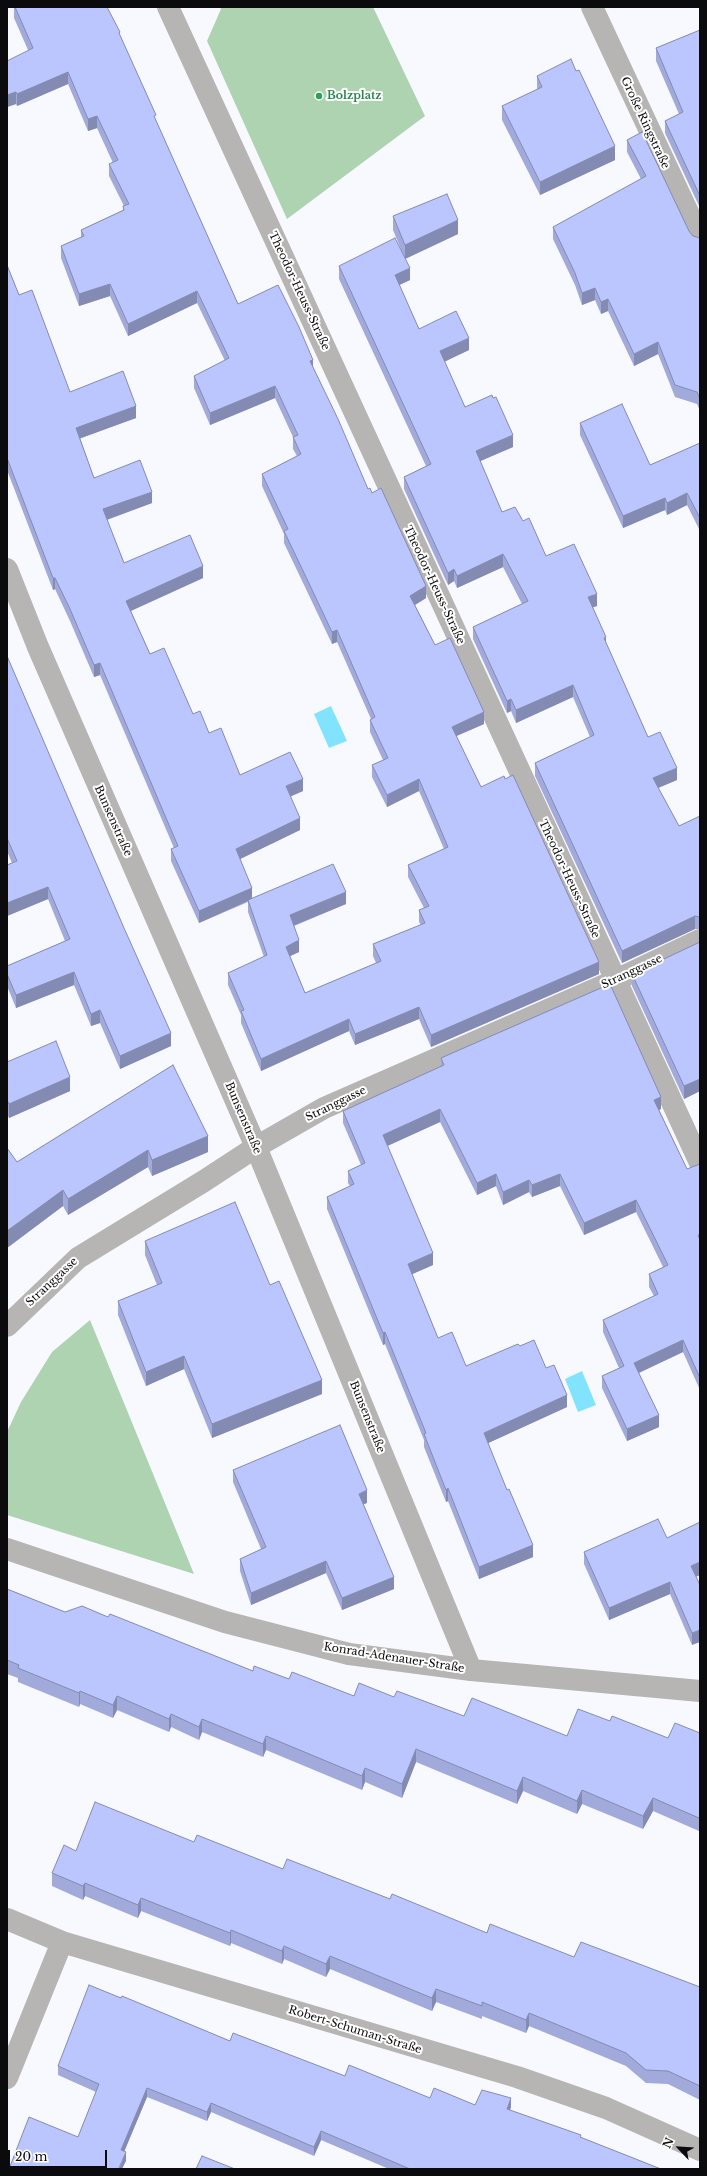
<!DOCTYPE html>
<meta charset="utf-8">
<style>
body{margin:0}
#map{position:relative;width:707px;height:2176px;overflow:hidden;background:#f8f9fe;font-family:"Libre Baskerville",serif}
canvas{display:block}
.frame{position:absolute;inset:0;border:8px solid #0b0b0d;pointer-events:none}
.north{position:absolute;left:659px;top:2128px;width:40px;height:40px;-webkit-text-stroke:3px #fff;paint-order:stroke;rotate:295deg;font-size:11px;font-weight:700;line-height:16px;text-align:center;color:#0b0b0d}
.north::after{content:'';display:block;margin:auto;width:14px;height:18px;background:#0b0b0d;clip-path:polygon(50% 0,100% 100%,50% 72%,0 100%)}
.scale{position:absolute;left:8px;top:2150px;width:99px;height:18px;box-sizing:border-box;border:2px solid #0b0b0d;border-top:0;padding-left:5px;font-size:12px;line-height:14px;white-space:nowrap;color:#0b0b0d;-webkit-text-stroke:3px #fff;paint-order:stroke}
</style>
<div id="map">
<canvas width="707" height="2176"></canvas>
<div class="frame"></div>
<div class="north">N</div>
<div class="scale">20 m</div>
</div>
<script>
const ctx = document.querySelector('canvas').getContext('2d');
ctx.lineJoin = 'round';
function fillPath(path, color) { ctx.fillStyle = color; ctx.fill(path, 'evenodd'); }
const toPath = rows => new Path2D(rows.map(r => 'M' + r).join(''));
function strokePath(path, color, width, dash) { ctx.strokeStyle = color; ctx.lineWidth = width; ctx.lineCap = dash ? 'butt' : 'round'; ctx.setLineDash(dash || []); ctx.stroke(path); }
function label(font, color, halo, rows, align = 'center') {
  ctx.font = font + ' "Libre Baskerville",serif'; ctx.lineWidth = 4; ctx.setLineDash([]); ctx.textBaseline = 'middle'; ctx.strokeStyle = halo; ctx.fillStyle = color; for (const [text, x, y, turn = 0] of rows) {
    ctx.save(); ctx.translate(x, y); ctx.rotate((+turn || 0) * Math.PI / 180); ctx.textAlign = isNaN(turn) ? turn : align; if (halo) ctx.strokeText(text, 0, 0); ctx.fillText(text, 0, 0); ctx.restore();
  }
}
fillPath(toPath([
 [220,7,373,7,425,116,287,219,207,41,221,9],
 [90,1320,194,1574,7,1515,7,1432,21,1402,52,1352]
]), '#add3b1');
fillPath(toPath([
 [331,706,347,741,329,748,314,714],
 [582,1371,596,1405,578,1412,565,1379]
]), '#82e3ff');
strokePath(toPath([
 [168,7,700,1163],
 [592,7,700,238],
 [7,569,38,647,256,1147,471,1670],
 [7,1326,78,1258,204,1181,256,1147,324,1108,616,980,700,940],
 [7,1549,225,1622,349,1654,471,1670,700,1691],
 [7,1919,62,1942,517,2077,606,2108,700,2150],
 [7,2078,62,1942]
]), '#b7b5b3', 22);
fillPath(toPath([
 [14,7,120,36,156,121,238,304,313,367,368,489,426,598,415,605,435,645,484,724,456,736,481,787,599,974,431,1047,419,1019,355,1045,349,1031,261,1071,241,1023,241,1015,228,985,228,973,264,957,248,912,248,902,199,923,171,861,171,849,174,848,100,675,94,677,70,621,55,589,53,590,7,470,7,265,19,295,70,392,136,418,80,438,94,478,152,503,107,520,124,563,203,578,131,611,150,654,193,714,209,733,240,775,303,791,290,797,300,830,240,859,252,898,346,904,294,926,299,952,290,956,305,993,376,963,373,956,373,944,421,925,419,922,419,910,424,908,408,877,408,865,444,849,419,791,387,807,372,777,372,765,383,760,370,732,370,720,371,719,337,642,332,644,305,587,284,543,284,534,262,486,262,474,297,456,293,449,293,437,275,398,210,425,194,388,194,376,225,361,197,303,128,336,110,296,79,306,61,258,61,246,81,237,81,230,123,210,123,206,124,206,109,176,109,164,113,163,97,128,88,131,68,84,17,106,16,104,7,107,28,50,14,18],
 [700,30,700,208,665,133,665,121,679,114,656,61,656,48],
 [537,76,615,160,540,195,502,120,502,106,537,90],
 [627,140,689,231,693,236,700,238,700,411,697,404,675,397,658,354,634,366,608,311,601,314,595,300,582,305,575,285,553,239,553,227,641,179,627,152],
 [393,216,458,234,405,259,393,230],
 [339,266,410,280,399,285,419,329,469,350,444,361,465,407,513,447,480,461,502,512,523,521,546,556,597,606,593,607,606,644,648,737,677,780,658,788,679,826,700,816,700,929,695,929,622,963,535,776,535,763,590,737,573,697,516,723,511,711,507,713,473,639,473,627,522,604,503,567,457,588,454,581,448,585,404,489,404,477,426,466,339,279],
 [580,423,650,465,700,443,700,531,687,505,667,515,665,510,623,528,580,435],
 [7,656,171,1046,120,1069,100,1023,91,1026,74,985,16,1008,7,986,7,966,65,941,48,899,7,916,7,865,12,863,7,851],
 [700,942,700,1091,684,1099,632,986,632,974],
 [441,1058,661,1109,659,1110,687,1169,700,1164,700,1390,683,1352,639,1373,659,1427,627,1441,602,1388,602,1376,619,1368,603,1332,603,1320,654,1296,649,1287,649,1274,663,1267,636,1212,584,1235,560,1186,532,1197,529,1192,503,1205,496,1186,477,1195,440,1122,387,1146,433,1265,412,1274,438,1338,466,1366,520,1346,546,1368,567,1407,488,1443,533,1557,479,1579,448,1501,446,1502,424,1447,424,1440,385,1344,383,1345,327,1209,327,1197,350,1186,348,1183,348,1171,361,1165,343,1123,343,1111,441,1067],
 [7,1062,70,1091,9,1118,7,1114],
 [173,1065,208,1152,152,1176,148,1167,68,1215,63,1206,7,1248,7,1148,17,1162],
 [145,1241,270,1285,322,1394,212,1438,184,1369,146,1386,118,1315,118,1301,157,1285,145,1255],
 [233,1470,367,1503,363,1504,394,1589,342,1610,326,1573,251,1605,240,1571,240,1559,261,1549,233,1482],
 [700,1522,700,1575,696,1576,692,1645,670,1594,609,1620,584,1564,584,1552,667,1538],
 [7,1589,65,1612,108,1617,253,1671,289,1679,354,1696,394,1697,464,1716,567,1736,610,1721,668,1738,700,1733,699,1831,653,1811,643,1829,582,1804,577,1814,523,1791,517,1804,416,1762,402,1798,365,1782,362,1790,266,1750,263,1757,202,1732,199,1740,171,1727,169,1732,117,1710,113,1718,80,1704,79,1707,18,1682,18,1678,7,1674],
 [194,1842,283,1869,390,1899,487,1933,574,1957,700,1987,700,2100,668,2084,646,2083,626,2066,529,2026,526,2033,482,2016,482,2019,436,2002,432,2011,330,1969,326,1977,284,1959,282,1964,231,1943,230,1946,141,1911,138,1918,85,1896,83,1900,52,1886,52,1873,76,1851],
 [121,1998,230,2041,345,2076,430,2098,475,2105,511,2107,510,2110,661,2169,389,2169,321,2140,314,2156,211,2112,207,2121,147,2097,124,2152,126,2161,78,2137,96,2092,58,2075,58,2066]
]), '#a1aada');
fillPath(toPath([
 [68,72,68,84,17,106,17,94],
 [16,92,16,104,7,107,7,95],
 [97,116,97,128,88,131,88,119],
 [615,146,615,160,540,195,540,182],
 [458,220,458,234,405,259,405,245],
 [410,268,410,280,395,287,395,275],
 [110,284,110,296,79,306,79,294],
 [595,288,595,300,582,305,582,293],
 [197,291,197,303,128,336,128,324],
 [608,299,608,311,601,314,601,302],
 [469,338,469,350,440,364,440,351],
 [658,342,658,354,634,366,634,354],
 [313,360,313,372,310,361],
 [275,386,275,398,210,425,210,413],
 [136,406,136,418,76,440,76,428],
 [513,435,513,447,476,463,476,451],
 [152,492,152,503,103,521,103,509],
 [687,493,687,505,667,515,667,503],
 [665,498,665,510,623,528,623,516],
 [503,554,503,567,457,588,457,576],
 [203,566,203,578,126,613,126,601],
 [454,569,454,581,448,585,448,573],
 [53,578,55,578,55,589,53,590],
 [426,586,426,598,410,608,410,596],
 [597,594,597,606,588,609,588,597],
 [337,630,337,642,332,644,332,632],
 [606,637,606,649,604,638],
 [100,663,100,675,94,677,94,665],
 [573,685,573,697,516,723,516,710],
 [511,699,511,711,507,713,507,701],
 [484,712,484,724,452,738,452,727],
 [677,768,677,780,653,790,653,778],
 [303,779,303,791,286,798,286,786],
 [419,779,419,791,387,807,387,795],
 [300,818,300,830,236,861,236,849],
 [48,887,48,899,7,916,7,903],
 [252,888,252,899,199,923,199,911],
 [346,892,346,904,290,927,290,915],
 [695,916,695,929,622,963,622,951],
 [299,940,299,952,286,958,286,947],
 [599,962,599,974,431,1047,431,1035],
 [74,972,74,985,16,1008,16,995],
 [419,1007,419,1019,355,1045,355,1034],
 [100,1010,100,1023,91,1026,91,1014],
 [349,1019,349,1031,261,1071,261,1059],
 [171,1033,171,1046,120,1069,120,1056],
 [70,1077,70,1091,9,1118,9,1104],
 [700,1079,700,1091,684,1099,684,1086],
 [661,1097,661,1109,654,1112,654,1100],
 [440,1109,440,1122,383,1148,383,1135],
 [208,1136,208,1152,152,1176,152,1160],
 [148,1150,148,1167,68,1215,68,1199],
 [496,1174,496,1186,477,1195,477,1183],
 [560,1174,560,1186,532,1197,532,1185],
 [529,1180,529,1192,503,1205,503,1192],
 [63,1190,63,1206,7,1248,7,1231],
 [636,1200,636,1212,584,1235,584,1223],
 [433,1253,433,1265,408,1276,408,1264],
 [385,1332,385,1344,383,1345,383,1333],
 [683,1340,683,1352,634,1375,634,1363],
 [184,1356,184,1369,146,1386,146,1372],
 [322,1380,322,1394,212,1438,212,1424],
 [567,1395,567,1407,484,1445,484,1433],
 [659,1415,659,1427,627,1441,627,1429],
 [448,1488,448,1501,446,1502,446,1490],
 [367,1490,367,1503,359,1506,359,1494],
 [533,1545,533,1557,479,1579,479,1567],
 [326,1561,326,1573,251,1605,251,1593],
 [700,1562,700,1575,691,1579,691,1566],
 [394,1577,394,1589,342,1610,342,1598],
 [670,1582,670,1594,609,1620,609,1608],
 [700,1630,700,1642,692,1645,692,1633],
 [80,1691,80,1704,79,1707,79,1693],
 [117,1696,117,1710,113,1718,113,1705],
 [171,1714,171,1727,169,1732,169,1719],
 [202,1719,202,1732,199,1740,199,1727],
 [266,1736,266,1750,263,1757,263,1744],
 [416,1749,416,1762,402,1798,402,1784],
 [365,1768,365,1782,362,1790,362,1776],
 [523,1777,523,1791,517,1804,517,1791],
 [582,1790,582,1804,577,1814,577,1801],
 [653,1798,653,1811,643,1829,643,1816],
 [700,1816,700,1830,699,1831,699,1818],
 [85,1883,85,1896,83,1900,83,1886],
 [141,1898,141,1911,138,1918,138,1905],
 [231,1930,231,1943,230,1946,230,1933],
 [284,1946,284,1959,282,1964,282,1951],
 [330,1956,330,1969,326,1977,326,1964],
 [436,1989,436,2002,432,2011,432,1998],
 [529,2013,529,2026,526,2033,526,2020],
 [147,2088,147,2097,121,2159,121,2150],
 [511,2098,511,2107,507,2118,507,2109],
 [211,2103,211,2112,207,2121,207,2112],
 [321,2131,321,2140,314,2156,314,2147],
 [126,2152,126,2161,122,2169,119,2169]
]), '#838bb2');
const building = toPath([
 [15,7,107,7,120,32,119,33,156,115,154,116,238,304,278,285,299,327,313,360,310,361,338,419,368,489,370,488,372,493,381,488,426,586,410,596,435,645,450,638,484,712,452,727,481,787,504,776,505,779,513,775,599,962,431,1035,419,1007,355,1034,349,1019,261,1059,241,1011,244,1010,228,973,267,955,248,900,333,864,346,892,290,915,299,940,286,947,305,993,381,961,373,944,425,923,419,910,429,906,408,865,448,847,419,779,387,795,372,765,388,758,370,720,375,717,337,630,332,632,305,575,284,531,288,529,262,474,301,454,293,437,298,435,275,386,210,413,194,376,229,358,197,291,128,324,110,284,79,294,61,246,84,236,81,230,124,210,123,206,129,204,109,164,118,160,97,116,88,119,68,72,17,94,16,92,7,95,7,61,33,48,15,7],
 [700,30,700,196,665,121,683,112,656,48,700,30],
 [571,59,576,71,579,70,615,146,540,182,502,106,542,87,537,76,571,59],
 [642,132,689,231,693,236,700,238,700,399,697,392,675,385,658,342,634,354,608,299,601,302,595,288,582,293,575,273,553,227,646,176,627,140,642,132],
 [447,194,458,220,405,245,393,216,447,194],
 [395,238,410,268,395,275,419,329,456,311,469,338,440,351,465,407,492,395,493,398,496,397,513,435,476,451,502,512,515,507,523,521,529,518,546,556,574,544,597,594,588,597,606,637,604,638,648,737,660,732,677,768,653,778,679,826,700,816,700,917,695,916,622,951,535,763,594,735,573,685,516,710,511,699,507,701,473,627,528,601,503,554,457,576,454,569,448,573,404,477,431,464,339,266,395,238],
 [7,265,19,295,32,290,70,392,123,371,136,406,76,428,94,478,140,460,152,492,103,509,124,563,190,535,203,566,126,601,150,654,164,648,193,714,200,711,209,733,221,728,240,775,290,752,303,779,286,786,300,818,236,849,252,888,199,911,171,849,178,846,100,663,94,665,70,609,55,578,53,578,7,458,7,265],
 [622,404,650,465,700,443,700,518,687,493,667,503,665,498,623,516,580,423,622,404],
 [7,656,124,928,171,1033,120,1056,100,1010,91,1014,74,972,16,995,7,974,7,966,70,939,48,887,7,903,7,865,17,861,7,838,7,656],
 [700,942,700,1079,684,1086,632,974,700,942],
 [610,984,661,1097,654,1100,687,1169,700,1164,700,1235,698,1235,700,1240,700,1378,683,1340,634,1363,659,1415,627,1429,602,1376,624,1366,603,1320,658,1294,649,1274,668,1265,636,1200,584,1223,560,1174,532,1185,529,1180,503,1192,496,1174,477,1183,440,1109,383,1135,433,1253,408,1264,438,1338,452,1332,466,1366,518,1344,520,1346,534,1340,546,1368,554,1365,567,1395,484,1433,507,1490,509,1489,533,1545,479,1567,448,1488,446,1490,424,1434,426,1433,385,1332,383,1333,327,1197,354,1184,348,1171,365,1163,343,1111,444,1065,441,1058,610,984],
 [56,1041,70,1077,9,1104,7,1100,7,1062,56,1041],
 [173,1065,208,1136,152,1160,148,1150,68,1199,63,1190,7,1231,7,1148,17,1162,173,1065],
 [235,1202,270,1285,279,1281,322,1380,212,1424,184,1356,146,1372,118,1301,162,1283,145,1241,235,1202],
 [340,1425,367,1490,359,1494,394,1577,342,1598,326,1561,251,1593,240,1559,266,1547,233,1470,340,1425],
 [658,1519,667,1538,700,1522,700,1562,691,1566,700,1585,700,1630,692,1633,670,1582,609,1608,584,1552,658,1519],
 [7,1589,65,1612,82,1606,108,1617,110,1614,253,1671,254,1666,289,1679,292,1672,354,1696,359,1683,394,1697,397,1691,464,1716,472,1698,567,1736,578,1709,610,1721,612,1716,668,1738,675,1723,700,1733,700,1816,699,1818,653,1798,643,1816,582,1790,577,1801,523,1777,517,1791,416,1749,402,1784,365,1768,362,1776,266,1736,263,1744,202,1719,199,1727,171,1714,169,1719,117,1696,113,1705,80,1691,79,1693,18,1668,19,1665,7,1660,7,1589],
 [95,1802,194,1842,197,1835,283,1869,287,1859,390,1899,392,1894,487,1933,490,1924,574,1957,581,1942,700,1987,700,2086,668,2071,646,2070,626,2053,529,2013,526,2020,482,2002,482,2006,436,1989,432,1998,330,1956,326,1964,284,1946,282,1951,231,1930,230,1933,141,1898,138,1905,85,1883,83,1886,52,1873,64,1845,76,1851,95,1802],
 [89,1985,121,1998,122,1996,230,2041,233,2033,345,2076,349,2065,430,2098,434,2088,475,2105,482,2090,511,2098,507,2109,581,2135,580,2137,661,2169,410,2169,321,2131,314,2147,211,2103,207,2112,147,2088,121,2150,126,2152,119,2168,120,2169,9,2169,29,2117,78,2137,99,2084,58,2066,89,1985],
 [202,2156,235,2169,196,2169,202,2156]
]);
fillPath(building, '#bbc6fe');
strokePath(building, '#838bb2', 1);
for (const [x, y, r, color] of [
 [319,96,4,"#2e9e5b"]
]) { const dot = new Path2D(); dot.arc(x, y, r, 0, 2 * Math.PI); ctx.fillStyle = color; ctx.fill(dot); strokePath(dot, '#fff', 1.5); }
label('bold 11px', '#27864d', '#fff', [
 ["Bolzplatz",327,96]
], 'left');
label('11px', '#0b0b0d', '#fff', [
 ["Große Ringstraße",645,123,65],
 ["Theodor-Heuss-Straße",299,291,65],
 ["Theodor-Heuss-Straße",434,585,65],
 ["Bunsenstraße",113,821,66],
 ["Theodor-Heuss-Straße",569,879,65],
 ["Stranggasse",632,972,-25],
 ["Stranggasse",336,1104,-26],
 ["Bunsenstraße",243,1118,67],
 ["Stranggasse",52,1282,-43],
 ["Bunsenstraße",367,1417,68],
 ["Konrad-Adenauer-Straße",394,1658,9],
 ["Robert-Schuman-Straße",355,2030,17]
]);
</script>
